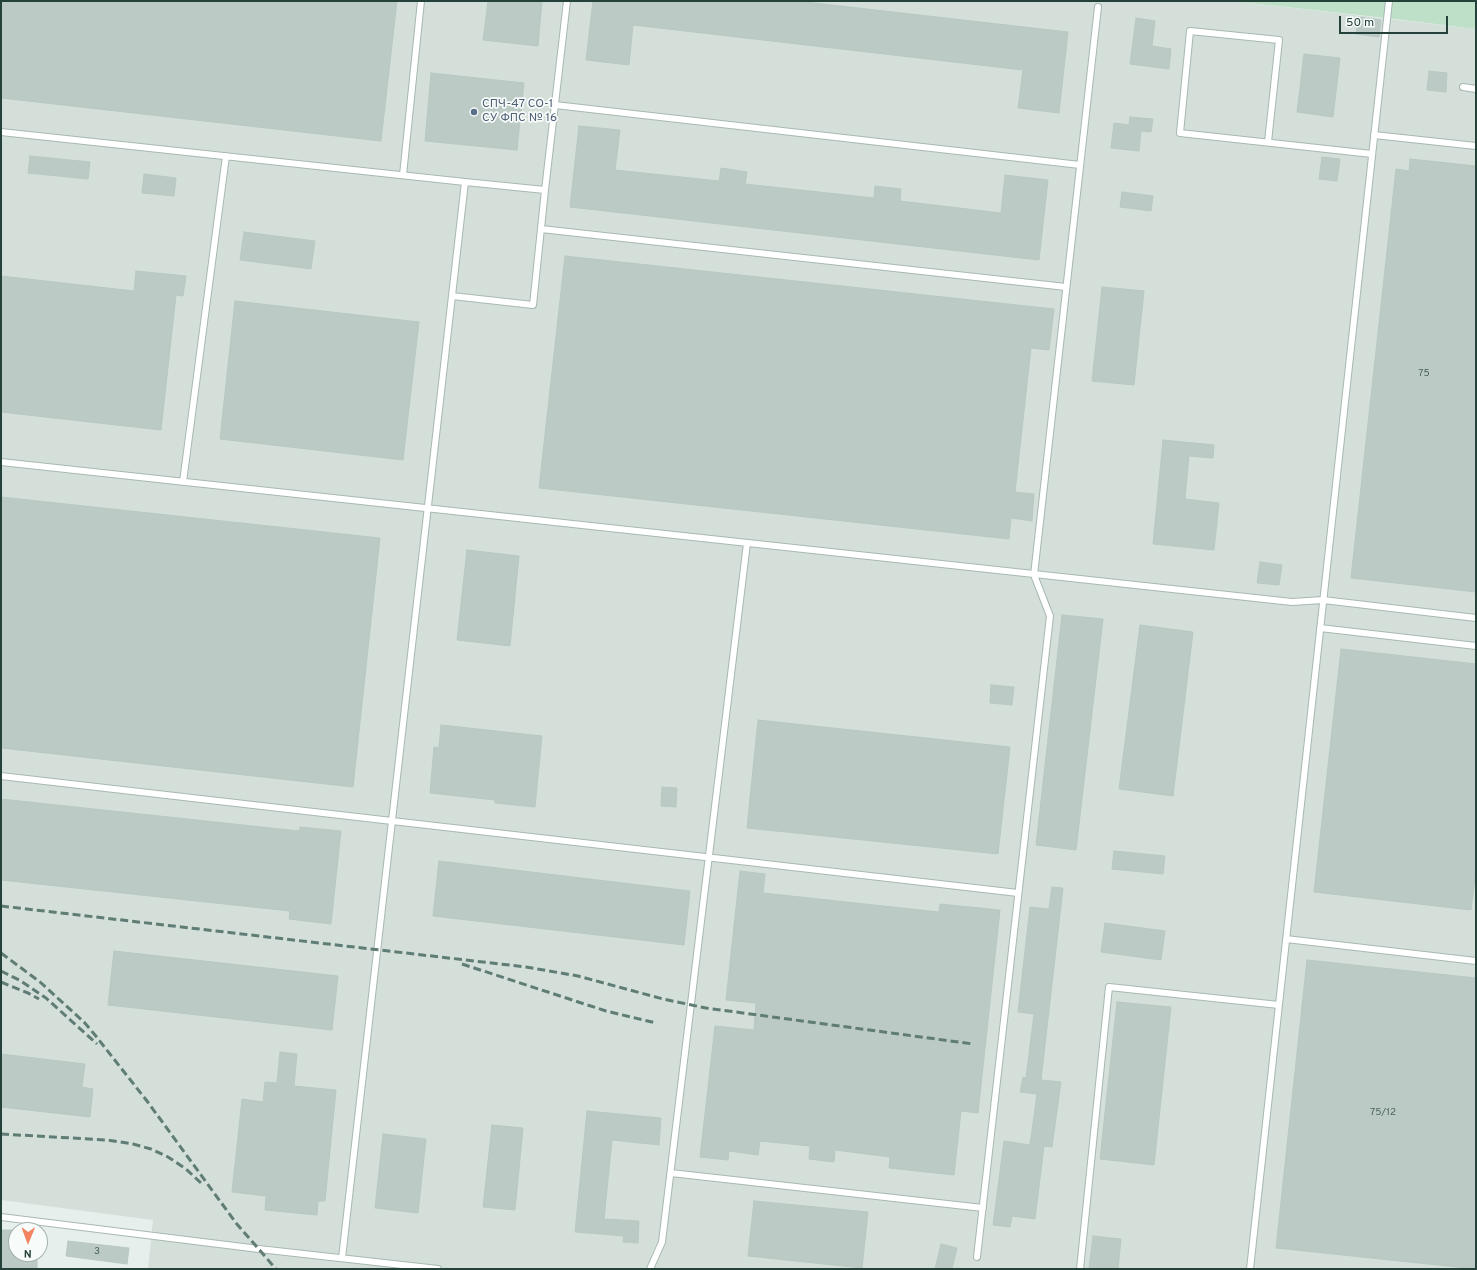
<!DOCTYPE html>
<meta charset="utf-8">
<style>
body{margin:0}
#map{position:relative;width:1477px;height:1270px;overflow:hidden;background:#e6efeb;font-family:Overpass,sans-serif}
canvas{display:block}
.frame{position:absolute;inset:0;border:2px solid #24423a;pointer-events:none}
.north{position:absolute;left:8px;top:1222px;width:40px;height:40px;box-sizing:border-box;background:#f7fbf9;border:1px solid #a3b1ad;border-radius:50%;rotate:181deg;font-size:11px;font-weight:700;line-height:16px;text-align:center;color:#24423a}
.north::after{content:'';display:block;margin:auto;width:14px;height:18px;background:#f4845f;clip-path:polygon(50% 0,100% 100%,50% 72%,0 100%)}
.scale{position:absolute;left:1339px;top:16px;width:109px;height:18px;box-sizing:border-box;border:2px solid #24423a;border-top:0;padding-left:5px;font-size:12px;line-height:14px;white-space:nowrap;color:#24423a;-webkit-text-stroke:3px #f7fbf9;paint-order:stroke}
</style>
<div id="map">
<canvas width="1477" height="1270"></canvas>
<div class="frame"></div>
<div class="north">N</div>
<div class="scale">50 m</div>
</div>
<script>
const ctx = document.querySelector('canvas').getContext('2d');
ctx.lineJoin = 'round';
function fillPath(path, color) { ctx.fillStyle = color; ctx.fill(path, 'evenodd'); }
const toPath = rows => new Path2D(rows.map(r => 'M' + r).join(''));
function strokePath(path, color, width, dash) { ctx.strokeStyle = color; ctx.lineWidth = width; ctx.lineCap = dash ? 'butt' : 'round'; ctx.setLineDash(dash || []); ctx.stroke(path); }
function label(font, color, halo, rows, align = 'center') {
  ctx.font = font + ' Overpass,sans-serif'; ctx.lineWidth = 3.5; ctx.setLineDash([]); ctx.textBaseline = 'middle'; ctx.strokeStyle = halo; ctx.fillStyle = color; for (const [text, x, y, turn = 0] of rows) {
    ctx.save(); ctx.translate(x, y); ctx.rotate((+turn || 0) * Math.PI / 180); ctx.textAlign = isNaN(turn) ? turn : align; if (halo) ctx.strokeText(text, 0, 0); ctx.fillText(text, 0, 0); ctx.restore();
  }
}
fillPath(toPath([
 [1,1,1232,1,1476,29,1476,1269,148,1269,153,1220,1,1200]
]), '#d4dfda');
fillPath(toPath([
 [1232,1,1476,1,1476,29,1395,19]
]), '#bfe0c8');
const building = toPath([
 [1,1,397,1,381,141,1,98,1,1],
 [488,1,542,1,538,46,483,40,488,1],
 [593,1,797,1,1068,32,1059,113,1018,108,1023,70,633,25,629,65,586,60,593,1],
 [1358,17,1381,20,1379,37,1356,34,1358,17],
 [1136,18,1155,21,1152,46,1171,49,1169,69,1130,64,1136,18],
 [1304,54,1340,58,1333,117,1297,112,1304,54],
 [1429,71,1447,73,1446,92,1427,90,1429,71],
 [431,73,524,83,517,150,425,141,431,73],
 [1130,117,1153,119,1151,132,1141,131,1139,151,1111,148,1114,123,1129,125,1130,117],
 [579,126,620,130,615,170,719,181,721,168,747,172,745,184,874,198,875,186,901,189,900,201,1001,213,1005,175,1048,180,1039,260,570,207,579,126],
 [30,156,90,162,88,179,28,173,30,156],
 [1322,157,1340,159,1337,181,1319,179,1322,157],
 [1410,159,1476,166,1476,592,1351,578,1396,169,1409,171,1410,159],
 [144,174,176,178,174,196,142,193,144,174],
 [1122,192,1153,196,1151,211,1120,207,1122,192],
 [244,232,315,241,311,269,240,260,244,232],
 [565,256,1054,309,1049,350,1031,348,1015,492,1034,494,1032,521,1011,518,1009,539,539,488,565,256],
 [136,271,186,276,183,296,176,295,161,430,1,412,1,276,134,291,136,271],
 [1102,287,1144,291,1134,385,1092,381,1102,287],
 [235,301,419,322,403,460,220,439,235,301],
 [1163,440,1214,445,1213,458,1189,456,1185,499,1219,503,1214,550,1153,544,1163,440],
 [1,497,380,538,353,787,1,748,1,497],
 [467,550,519,556,510,646,457,640,467,550],
 [1260,562,1282,565,1279,585,1257,583,1260,562],
 [1062,615,1103,619,1076,850,1036,845,1062,615],
 [1140,625,1193,632,1173,796,1119,789,1140,625],
 [1341,649,1476,664,1476,869,1471,910,1314,892,1341,649],
 [991,685,1014,687,1012,705,990,703,991,685],
 [758,720,1010,747,998,854,747,828,758,720],
 [441,725,542,736,535,807,495,803,495,800,430,793,434,747,439,748,441,725],
 [662,787,677,788,676,807,661,806,662,787],
 [1,799,299,831,300,827,341,831,331,924,289,919,290,911,1,880,1,799],
 [1114,851,1165,856,1163,874,1112,869,1114,851],
 [439,861,690,891,684,945,433,916,439,861],
 [740,871,765,874,763,893,939,912,940,904,1000,910,978,1113,961,1111,954,1175,889,1168,890,1157,835,1150,834,1162,809,1159,810,1146,760,1141,758,1155,729,1151,728,1160,700,1157,715,1026,754,1030,756,1003,726,1000,740,871],
 [1052,887,1063,888,1041,1080,1061,1082,1052,1147,1044,1146,1035,1219,1012,1216,1010,1227,993,1225,1004,1141,1030,1145,1037,1094,1020,1092,1023,1077,1026,1078,1034,1014,1018,1012,1030,907,1049,909,1052,887],
 [1105,923,1165,931,1161,960,1101,952,1105,923],
 [114,951,338,976,332,1030,108,1005,114,951],
 [1307,960,1476,978,1476,1269,1276,1248,1307,960],
 [1117,1002,1171,1007,1154,1165,1100,1159,1117,1002],
 [280,1052,297,1054,294,1086,336,1090,325,1201,318,1201,317,1215,265,1210,266,1196,232,1192,242,1099,263,1102,265,1082,277,1083,280,1052],
 [1,1054,85,1064,82,1087,93,1089,90,1117,1,1107,1,1054],
 [587,1111,661,1118,659,1145,612,1140,604,1219,639,1221,638,1243,623,1242,624,1236,575,1232,587,1111],
 [492,1125,523,1128,515,1210,483,1207,492,1125],
 [383,1134,426,1139,418,1213,375,1208,383,1134],
 [754,1201,868,1212,862,1268,748,1256,754,1201],
 [1,1230,16,1230,16,1254,37,1254,37,1269,1,1269,1,1230],
 [1093,1236,1121,1239,1118,1269,1089,1269,1093,1236],
 [68,1241,129,1248,127,1264,66,1256,68,1241],
 [941,1244,957,1248,952,1269,935,1269,941,1244]
]);
fillPath(building, '#bbcac4');
strokePath(building, '#b8c9c2', 1);
const lane = toPath([
 [1463,87,1476,89],
 [555,105,1080,165],
 [1,132,465,182],
 [1374,135,1476,146],
 [1268,142,1279,40,1190,31,1180,133,1372,154],
 [403,175,421,1],
 [541,229,1066,287],
 [452,296,533,305,545,190],
 [1,462,1292,602,1323,600,1476,618],
 [183,482,226,156],
 [1320,628,1476,646],
 [1,776,1018,893],
 [1286,939,1476,961],
 [671,1173,983,1208],
 [1,1217,259,1249,438,1269],
 [977,1257,1050,616,1034,575,1098,7],
 [342,1258,465,182,545,190,567,1],
 [650,1269,662,1242,747,543],
 [1080,1269,1109,987,1279,1005],
 [1250,1269,1389,1]
]);
strokePath(lane, '#a8b8b2', 8);
strokePath(lane, '#fff', 6);
strokePath(toPath([
 [1,906,526,967,578,976,663,999,706,1008,973,1044],
 [1,953,40,982,84,1022,95,1035,147,1101,236,1223,276,1269],
 [462,964,606,1011,656,1023],
 [1,971,21,981,46,998,97,1044],
 [1,982,28,993,39,999],
 [1,1134,107,1140,133,1144,151,1149,168,1157,186,1169,201,1183]
]), '#5f7d75', 3, [8, 4]);
for (const [x, y, r, color] of [
 [474,112,4,"#5c6f8a"]
]) { const dot = new Path2D(); dot.arc(x, y, r, 0, 2 * Math.PI); ctx.fillStyle = color; ctx.fill(dot); strokePath(dot, '#f7fbf9', 1.5); }
label('10px', '#4a645c', null, [
 ["75",1424,374],
 ["75/12",1383,1113],
 ["3",97,1252]
]);
label('12px', '#4e5e75', '#f7fbf9', [
 ["СПЧ-47 СО-1",482,105],
 ["СУ ФПС № 16",482,119]
], 'left');
</script>
